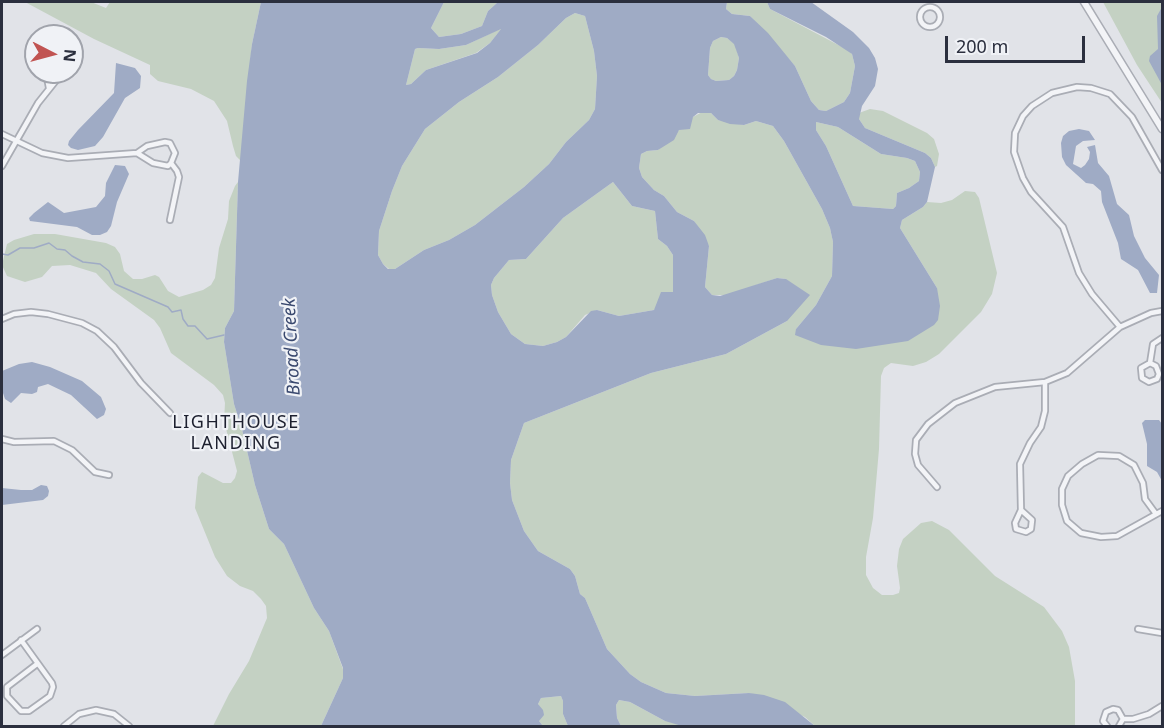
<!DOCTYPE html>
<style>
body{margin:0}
#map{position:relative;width:1164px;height:728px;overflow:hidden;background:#e1e3e8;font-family:"Noto Sans",sans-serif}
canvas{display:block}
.frame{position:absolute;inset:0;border:3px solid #2b2f3e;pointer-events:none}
.north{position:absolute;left:24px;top:24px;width:60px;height:60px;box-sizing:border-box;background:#f0f2f6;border:2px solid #a1a4ac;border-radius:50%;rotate:96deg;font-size:16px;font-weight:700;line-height:24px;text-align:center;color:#2b2f3e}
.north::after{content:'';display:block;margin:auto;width:21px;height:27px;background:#c15452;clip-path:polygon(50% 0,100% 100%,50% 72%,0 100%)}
.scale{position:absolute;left:945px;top:36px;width:140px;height:27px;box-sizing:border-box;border:3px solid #2b2f3e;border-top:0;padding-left:8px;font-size:18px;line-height:21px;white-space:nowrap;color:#2b2f3e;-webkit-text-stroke:4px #f0f2f6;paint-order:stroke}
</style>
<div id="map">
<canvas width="1164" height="728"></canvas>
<div class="frame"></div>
<div class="north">N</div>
<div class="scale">200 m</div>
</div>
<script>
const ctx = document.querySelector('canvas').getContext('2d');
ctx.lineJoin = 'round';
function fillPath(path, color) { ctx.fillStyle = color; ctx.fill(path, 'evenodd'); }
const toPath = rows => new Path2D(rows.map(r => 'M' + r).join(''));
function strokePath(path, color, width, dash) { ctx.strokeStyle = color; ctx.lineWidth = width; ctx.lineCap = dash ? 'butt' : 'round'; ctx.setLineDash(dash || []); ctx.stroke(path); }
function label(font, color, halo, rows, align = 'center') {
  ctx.font = font + ' "Noto Sans",sans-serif'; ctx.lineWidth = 4.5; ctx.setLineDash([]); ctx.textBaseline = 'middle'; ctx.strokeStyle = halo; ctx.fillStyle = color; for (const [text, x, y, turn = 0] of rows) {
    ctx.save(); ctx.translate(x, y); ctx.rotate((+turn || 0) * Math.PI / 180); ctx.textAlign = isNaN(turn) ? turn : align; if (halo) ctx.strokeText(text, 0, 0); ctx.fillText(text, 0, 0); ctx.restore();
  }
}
fillPath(toPath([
 [25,2,91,2,106,8,110,2,261,2,252,44,241,161,236,156,233,146,227,121,214,101,191,89,158,81,150,74,150,65,94,39],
 [444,2,498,2,488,11,482,26,461,34,439,37,431,28],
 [727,2,767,2,770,9,846,49,852,54,855,66,850,93,844,102,826,111,819,110,811,101,795,66,750,16,732,14,726,9],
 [1103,2,1162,2,1162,103,1137,65],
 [575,13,585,16,594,51,597,76,595,109,589,120,566,142,549,164,524,187,475,225,449,240,424,250,395,269,389,269,383,264,378,255,379,231,392,191,402,166,425,129,459,102,498,77,538,45,566,18],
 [502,28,490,43,476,53,426,70,411,84,406,85,415,49,418,48,439,49,466,45],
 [721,37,727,38,735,44,739,58,737,70,734,76,729,80,716,81,711,79,708,75,710,48,713,41],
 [870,109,883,111,927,133,934,139,939,154,937,166,935,167,931,158,925,153,865,128,859,119,859,113],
 [704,111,711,113,718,120,744,125,756,121,773,126,784,141,822,209,830,228,833,242,832,276,816,305,796,329,937,288,900,228,902,220,923,207,927,202,941,203,952,200,965,191,975,192,979,198,997,273,992,294,981,312,939,354,926,362,913,366,891,363,884,368,881,376,879,449,873,518,866,557,866,575,873,588,882,595,893,595,899,593,900,588,897,566,899,549,903,539,921,523,932,521,949,530,995,576,1044,607,1062,631,1069,647,1075,681,1075,726,815,726,805,717,749,693,695,696,666,693,641,682,630,674,607,649,585,598,580,594,575,576,570,569,538,551,524,531,512,500,510,483,511,460,524,423,651,373,726,354,787,321,786,279,777,278,727,295,712,295,705,287,709,246,694,221,677,212,664,196,654,190,642,177,639,168,641,154,647,151,658,150,693,117],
 [816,122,838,127,881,154,907,158,915,161,920,172,919,181,909,188,897,193,896,206,893,209,853,206,826,146,816,130],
 [238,182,234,311,225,328,224,342,234,404,242,429,255,485,269,529,284,544,314,608,329,631,343,669,343,678,321,726,213,726,229,694,249,661,267,618,266,606,261,599,253,591,240,586,227,576,215,557,195,508,198,477,202,472,223,483,231,483,235,478,237,471,224,421,225,403,223,395,214,385,171,353,160,328,154,320,111,289,96,273,70,265,52,266,42,277,25,282,7,276,2,265,7,244,14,240,34,234,55,234,106,243,115,247,120,254,124,271,133,279,142,279,155,275,159,277,168,291,179,297,203,290,211,285,215,278,219,248,228,219,229,201,235,186],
 [613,182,632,206,655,211,658,239,667,246,673,255,674,292,654,310,619,316,597,310,585,315,566,337,557,342,543,346,525,344,511,334,498,312,492,295,491,285,494,278,509,260,526,259,563,218],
 [561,696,563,701,563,714,568,726,543,726,539,721,540,708,538,704,541,698],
 [619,700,630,702,665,721,744,726,621,726,617,718,616,705]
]), '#c4d1c3');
fillPath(toPath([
 [261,2,444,2,431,28,439,37,461,34,482,26,488,11,498,2,727,2,726,9,732,14,750,16,768,33,795,66,811,101,819,110,826,111,844,102,850,93,855,66,852,54,826,37,770,9,767,2,811,2,853,32,869,48,875,58,878,69,875,86,862,106,859,119,865,128,925,153,931,158,935,167,927,202,923,207,902,220,900,228,937,288,940,306,938,320,934,325,908,341,856,349,821,345,795,335,796,329,816,305,832,276,833,242,830,228,822,209,784,141,773,126,756,121,744,125,730,124,718,120,711,113,698,113,693,117,690,129,679,130,674,140,658,150,647,151,641,154,639,168,642,177,654,190,664,196,677,212,694,221,705,235,709,246,705,287,712,295,720,296,777,278,786,279,810,295,787,321,726,354,651,373,524,423,511,460,510,483,512,500,524,531,538,551,570,569,575,576,580,594,585,598,607,649,630,674,641,682,666,693,695,696,749,693,764,695,785,702,815,726,682,726,665,721,630,702,619,700,616,705,617,718,621,726,568,726,563,714,563,701,561,696,541,698,538,704,543,710,544,715,539,721,543,726,321,726,343,678,343,668,329,631,314,608,284,544,269,529,255,485,242,429,234,404,224,342,225,328,234,311,238,182,247,81,252,44],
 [575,13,585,16,594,51,597,76,595,109,589,120,566,142,549,164,524,187,475,225,449,240,424,250,395,269,388,269,383,264,378,255,379,231,392,191,402,166,425,129,459,102,498,77,538,45,566,18],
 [501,29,490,43,477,53,426,70,411,84,406,85,415,49,418,48,439,49,466,45],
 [721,37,727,38,734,44,739,58,737,70,734,76,729,80,716,81,711,79,708,75,710,48,713,41],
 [816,122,838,127,881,154,907,158,915,161,920,172,919,181,909,188,897,193,896,206,893,209,853,206,826,146,816,130],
 [613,182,632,206,655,211,658,239,667,246,673,255,673,292,661,292,654,310,619,316,597,310,591,311,566,337,557,342,543,346,525,344,511,334,498,312,492,295,491,285,494,278,509,260,526,259,563,218],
 [1162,7,1162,85,1149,61,1150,56,1158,49,1157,16],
 [116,63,135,68,141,76,140,88,125,98,103,137,95,146,78,150,71,148,68,145,69,141,78,130,114,93],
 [1079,129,1089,131,1095,140,1083,141,1076,146,1073,164,1081,168,1085,165,1089,159,1090,152,1087,147,1095,145,1098,163,1109,176,1117,204,1129,215,1134,236,1145,258,1159,275,1157,293,1150,293,1138,270,1121,259,1118,243,1102,202,1101,191,1093,184,1086,183,1066,165,1062,157,1061,143,1063,136,1069,131],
 [115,165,125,166,129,174,117,202,111,226,107,232,100,235,92,235,77,227,30,221,29,218,34,213,48,202,64,213,96,207,105,196,106,183],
 [32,362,50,367,82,381,101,397,106,409,104,415,97,419,71,395,48,384,38,387,37,392,32,394,21,393,11,403,5,399,2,390,2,371,19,364],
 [1145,420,1159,420,1162,424,1162,481,1157,472,1147,466,1147,444,1142,423],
 [41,485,47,486,49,491,48,496,43,500,2,505,2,488,21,490,32,490]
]), '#9fabc5');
strokePath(toPath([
 [2,254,8,255,20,248,34,248,49,243,57,249,65,250,72,256,83,262,100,264,109,271,115,284,168,307,172,312,181,310,183,319,188,326,195,326,207,339,224,335]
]), '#9fabc5', 1.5);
const minor = toPath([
 '920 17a10 10 0 1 1 20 0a10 10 0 1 1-20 0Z',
 [46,72,49,88],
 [2,134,42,153,68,158,137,153,153,163,168,166,171,163,175,153,170,143,165,142,147,146,137,153],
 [2,166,38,103,58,78,60,72],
 [170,220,179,177,177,171,171,163],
 [2,319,14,314,31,312,48,314,82,323,97,331,114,347,141,383,170,413],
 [1120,327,1092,294,1079,273,1063,227,1031,192,1023,178,1014,152,1015,133,1023,116,1032,106,1052,93,1077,87,1091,88,1110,94,1132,117,1162,170],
 [1150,363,1156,366,1159,374,1157,379,1149,382,1142,378,1141,368,1150,363,1153,344,1162,338],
 [2,439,14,442,54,441,72,450,95,472,109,475],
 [937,487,918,465,915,454,916,440,928,424,955,403,995,387,1045,382,1067,373,1120,327,1151,313,1162,311],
 [1021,510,1032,520,1031,529,1026,532,1016,529,1015,523,1021,510,1020,464,1030,443,1041,427,1045,411,1045,382],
 [1156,514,1145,499,1143,483,1134,465,1119,456,1098,455,1082,464,1068,476,1062,489,1062,505,1067,521,1081,533,1101,537,1117,536,1162,511],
 [1138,629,1162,633],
 [21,640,52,683,53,687,50,696,29,711,21,711,7,696,7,687,37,664],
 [2,655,37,629],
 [1123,719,1133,719,1149,714,1162,706],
 [64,726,79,714,96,710,114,714,129,726],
 [1107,726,1103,721,1106,712,1113,709,1118,710,1123,719],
 [1119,726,1123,719]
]);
const tertiary = toPath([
 [1084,2,1162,129]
]);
strokePath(minor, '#aaadb5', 8);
strokePath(tertiary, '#aaadb5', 9);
strokePath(minor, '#f3f4f7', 4.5);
strokePath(tertiary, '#f3f4f7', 6);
label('italic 18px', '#39486e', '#f0f2f6', [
 ["Broad Creek",292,347,-93]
]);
ctx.letterSpacing = '1.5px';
label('18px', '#1d202f', '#f0f2f6', [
 ["LIGHTHOUSE",236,423],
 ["LANDING",236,444]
]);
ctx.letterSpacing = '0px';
</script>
